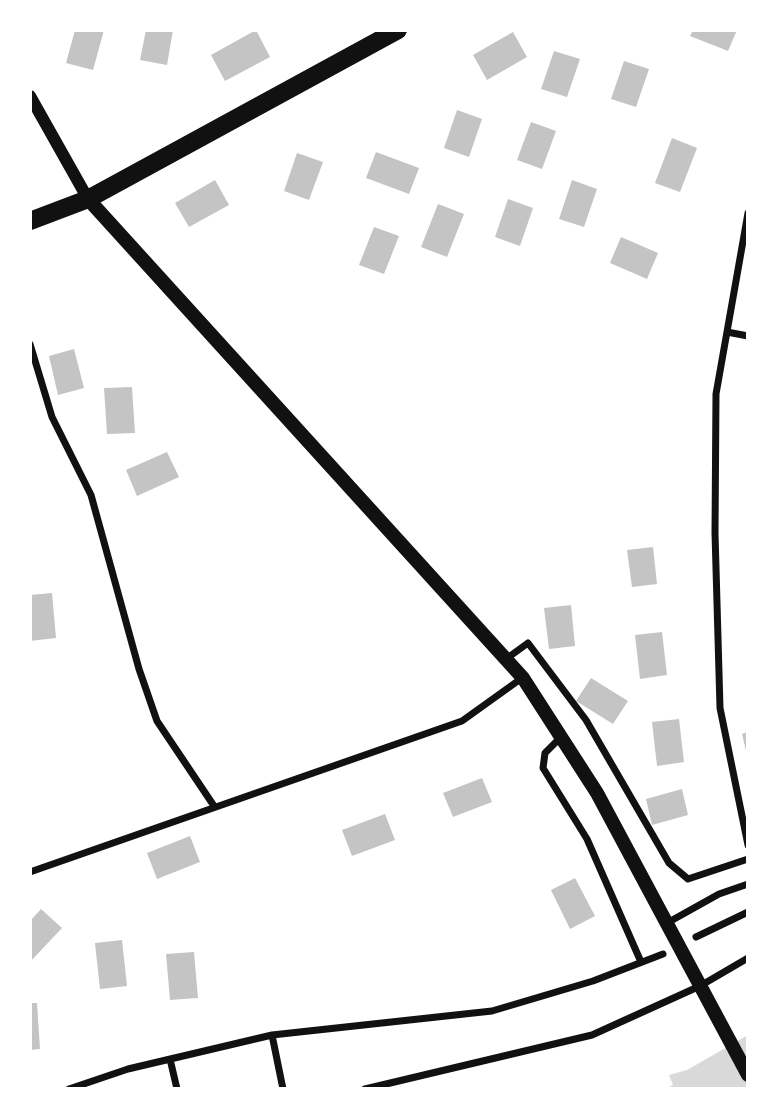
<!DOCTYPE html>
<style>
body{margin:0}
#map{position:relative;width:778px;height:1119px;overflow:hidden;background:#fff;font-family:"Roboto Condensed",sans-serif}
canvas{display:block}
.frame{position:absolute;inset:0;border:32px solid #fff;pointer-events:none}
</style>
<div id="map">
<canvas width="778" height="1119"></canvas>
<div class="frame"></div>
</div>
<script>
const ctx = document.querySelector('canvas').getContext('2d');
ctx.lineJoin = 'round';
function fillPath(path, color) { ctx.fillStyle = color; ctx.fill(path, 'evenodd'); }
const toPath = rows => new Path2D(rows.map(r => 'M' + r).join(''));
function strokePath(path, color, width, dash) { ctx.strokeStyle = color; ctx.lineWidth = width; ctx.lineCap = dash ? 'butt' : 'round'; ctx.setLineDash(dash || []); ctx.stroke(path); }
fillPath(toPath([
 [748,1035,748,1087,742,1089,665,1089,673,1085,669,1075,687,1070]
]), '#d9d9d9');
fillPath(toPath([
 [75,30,104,30,93,70,66,63],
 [146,30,173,30,167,65,140,60],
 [256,30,270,57,225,81,211,55],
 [693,30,737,30,728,51,690,36],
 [513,32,527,57,487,80,473,55],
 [554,51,580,59,567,97,541,89],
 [624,61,649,69,636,107,611,99],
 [457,110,482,119,469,157,444,148],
 [531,122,556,131,542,169,517,160],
 [672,138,697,148,680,192,655,183],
 [376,152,419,168,409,194,366,178],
 [297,153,323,162,309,200,284,191],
 [215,180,229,205,189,227,175,203],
 [572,180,597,189,584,227,559,219],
 [508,199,533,208,520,246,495,237],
 [438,204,464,214,447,257,421,247],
 [374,227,399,236,384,274,359,265],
 [621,237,658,253,647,279,610,263],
 [74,349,84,388,58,395,49,356],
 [132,387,135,433,107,434,104,388],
 [167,452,179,477,137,496,126,470],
 [653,547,657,584,632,587,627,550],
 [52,593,56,638,30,641,30,595],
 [571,605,575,646,549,649,544,608],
 [662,632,667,675,640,679,635,635],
 [591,678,628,701,613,724,576,701],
 [679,719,684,762,657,766,652,722],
 [748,732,748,755,747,755,742,734],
 [482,778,492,802,453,817,443,793],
 [682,789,688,815,652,825,646,799],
 [385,814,395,840,352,856,342,830],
 [190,836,200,862,157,879,147,853],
 [575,878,595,916,570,929,551,890],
 [41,909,62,928,30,962,30,921],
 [122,940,127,986,100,989,95,943],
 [194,952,198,998,170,1000,166,954],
 [30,1003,37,1003,40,1049,30,1050]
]), '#c4c4c4');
strokePath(toPath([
 [748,213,716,394,715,533,720,708,748,845],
 [727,332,748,336],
 [30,344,52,417,91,495,139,669,157,721,214,806],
 [506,659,528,643,586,720,669,863,688,879,748,859],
 [561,737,545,753,543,768,587,839,641,962],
 [30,872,462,721,522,678],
 [667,923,719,894,748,884],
 [696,937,748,912],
 [272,1035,283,1089],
 [170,1059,177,1089],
 [69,1089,128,1069,272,1035,492,1011,593,981,663,954],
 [365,1089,592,1035,700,986,748,958]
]), '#111', 7);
strokePath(toPath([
 [30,96,88,199]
]), '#111', 12);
strokePath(toPath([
 [88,199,523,678,597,793,748,1075]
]), '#111', 14);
strokePath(toPath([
 [30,221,88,199,398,30]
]), '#111', 18);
</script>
